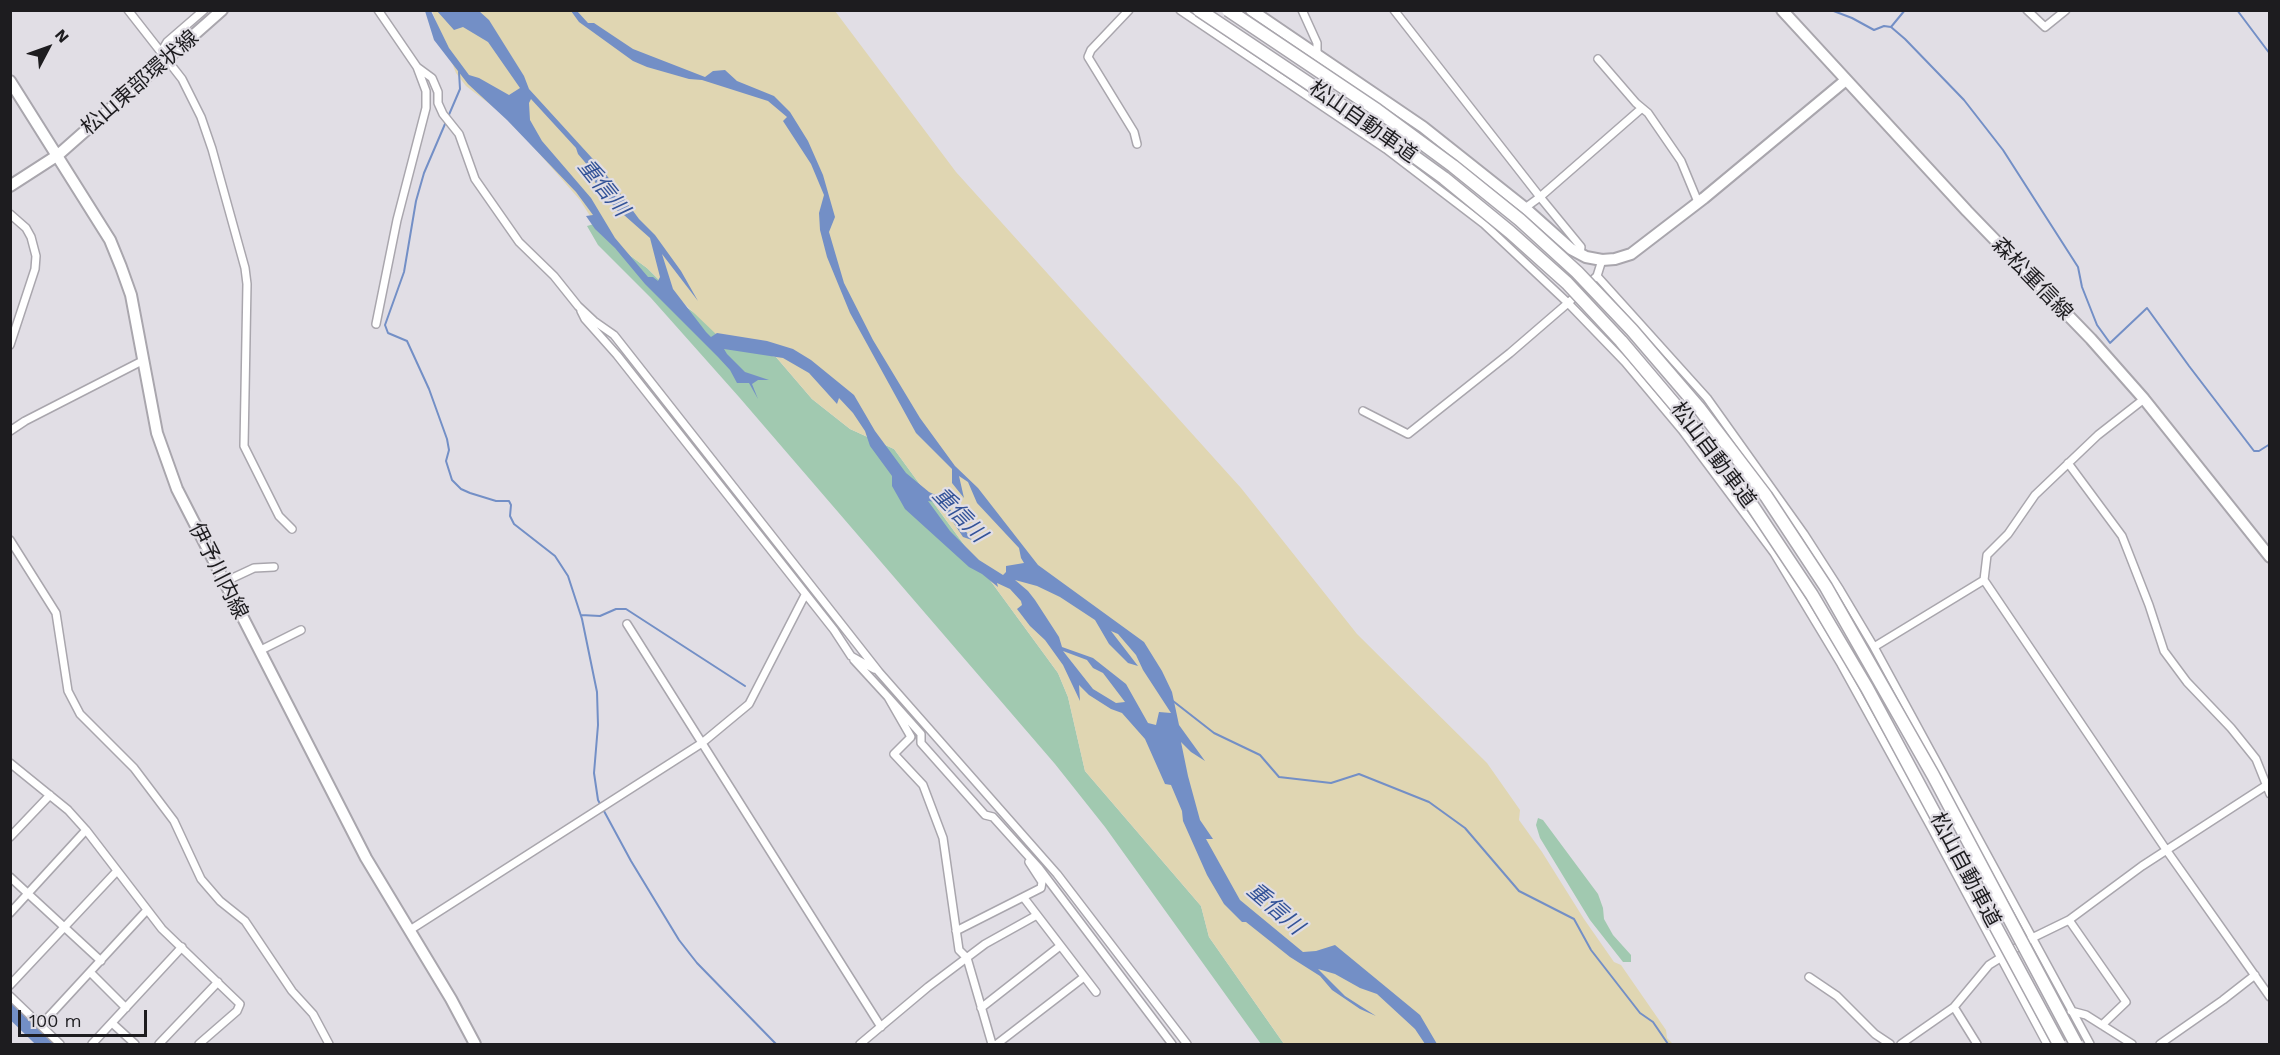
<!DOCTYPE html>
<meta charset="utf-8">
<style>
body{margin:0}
#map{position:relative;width:2280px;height:1055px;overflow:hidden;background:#e1dee5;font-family:"Work Sans",sans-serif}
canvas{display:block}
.frame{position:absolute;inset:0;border:12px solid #1d1c1f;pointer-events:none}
.north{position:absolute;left:18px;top:18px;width:60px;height:60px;-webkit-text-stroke:4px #e1dee5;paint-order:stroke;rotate:49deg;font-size:16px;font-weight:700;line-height:24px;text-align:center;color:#1d1c1f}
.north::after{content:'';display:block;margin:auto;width:21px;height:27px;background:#1d1c1f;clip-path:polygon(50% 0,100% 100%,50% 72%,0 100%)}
.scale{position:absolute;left:18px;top:1010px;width:129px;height:27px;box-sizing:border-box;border:3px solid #1d1c1f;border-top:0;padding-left:8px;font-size:18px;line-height:21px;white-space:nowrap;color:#1d1c1f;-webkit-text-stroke:4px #e1dee5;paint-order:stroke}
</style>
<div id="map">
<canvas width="2280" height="1055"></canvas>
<div class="frame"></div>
<div class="north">N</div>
<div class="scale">100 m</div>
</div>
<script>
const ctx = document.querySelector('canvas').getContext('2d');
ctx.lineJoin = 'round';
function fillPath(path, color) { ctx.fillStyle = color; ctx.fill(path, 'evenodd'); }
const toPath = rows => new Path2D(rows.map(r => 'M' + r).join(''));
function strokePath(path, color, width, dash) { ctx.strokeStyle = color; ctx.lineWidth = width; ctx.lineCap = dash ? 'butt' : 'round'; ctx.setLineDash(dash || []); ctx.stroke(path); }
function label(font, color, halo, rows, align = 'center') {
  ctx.font = font + ' "Work Sans","Noto Sans JP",sans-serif'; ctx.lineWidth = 4.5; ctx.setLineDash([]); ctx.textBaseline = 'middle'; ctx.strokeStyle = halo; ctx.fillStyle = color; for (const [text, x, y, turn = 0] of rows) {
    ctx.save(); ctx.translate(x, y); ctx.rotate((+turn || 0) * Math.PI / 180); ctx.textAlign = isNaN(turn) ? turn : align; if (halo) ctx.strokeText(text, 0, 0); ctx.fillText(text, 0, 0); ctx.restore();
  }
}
fillPath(toPath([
 [594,224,602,235,647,268,686,307,749,350,776,357,812,399,850,429,894,449,1058,673,1068,697,1085,771,1201,906,1209,937,1284,1044,1261,1044,1105,827,1055,764,739,397,651,298,598,245,587,226],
 [1538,818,1543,820,1598,894,1603,908,1604,919,1613,935,1631,955,1631,962,1623,962,1590,920,1540,838,1536,825]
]), '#a1c9b0');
fillPath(toPath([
 [432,11,835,11,956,172,1241,488,1357,634,1487,763,1520,810,1519,820,1542,852,1584,919,1614,962,1621,965,1666,1030,1667,1038,1673,1044,1284,1044,1209,937,1201,906,1085,771,1068,697,1058,673,894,449,850,429,812,399,776,357,749,350,718,336,647,268,602,235,580,200,508,118,466,86,456,73]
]), '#e0d6b2');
fillPath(toPath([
 [425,11,431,11,449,48,469,75,479,78,509,95,520,88,488,42,463,27,454,30,437,11,479,11,489,20,524,76,529,89,602,169,639,219,655,235,681,271,698,301,662,254,673,289,706,332,711,337,717,333,767,341,793,349,811,360,854,395,875,431,906,473,929,492,942,498,972,540,963,537,947,513,936,502,928,501,950,531,979,560,1003,575,1006,572,1006,566,1024,563,1021,558,1019,548,977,503,968,482,959,476,964,498,952,483,952,469,916,433,850,313,827,257,820,230,819,213,824,195,811,164,783,121,787,117,768,101,702,80,689,79,647,67,633,61,579,22,571,11,577,11,588,23,594,23,633,49,705,77,713,71,725,70,737,81,774,96,790,112,808,141,823,175,835,217,829,232,844,283,873,340,920,418,955,466,978,488,1038,565,1144,642,1162,671,1172,692,1179,725,1205,761,1191,752,1181,742,1188,776,1200,820,1213,839,1206,839,1240,900,1303,952,1316,951,1335,945,1420,1015,1437,1044,1425,1044,1415,1029,1377,994,1360,988,1335,974,1318,969,1345,996,1376,1016,1360,1009,1332,990,1320,976,1290,957,1246,922,1242,922,1224,904,1207,875,1183,821,1182,811,1171,785,1165,784,1145,739,1122,713,1111,709,1089,695,1079,685,1080,701,1063,665,1045,640,1030,626,1017,609,1022,605,1021,601,1010,589,997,583,998,587,982,574,969,567,905,509,892,486,892,476,870,446,865,431,853,413,839,398,837,404,809,373,783,358,724,349,727,354,745,372,769,380,758,380,752,384,758,399,749,383,737,383,730,370,718,357,645,284,615,248,595,229,586,216,593,215,576,192,507,120,468,84,434,40],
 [531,99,576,148,578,154,606,187,593,174,592,176,596,184,619,213,624,215,650,238,660,277,658,281,653,277,648,277,615,238,591,198,542,141,530,120,529,103],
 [1015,580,1037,586,1060,597,1095,620,1109,644,1128,663,1138,666,1111,631,1118,634,1136,655,1143,670,1171,713,1159,712,1156,725,1148,723,1126,684,1093,658,1062,647,1059,637,1035,600,1028,591],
 [1063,651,1087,660,1093,668,1103,673,1125,702,1116,703,1093,689]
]), '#738fc6');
strokePath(toPath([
 [1831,10,1852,18,1874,30,1884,26,1891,27,1905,39,1964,100,2003,150,2078,267,2082,287,2097,325,2110,343,2147,308,2189,366,2254,451,2259,451,2270,444],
 [2237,10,2270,54],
 [1891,27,1905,10],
 [459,72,460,89,424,173,416,201,404,272,385,325,388,333,407,341,429,389,447,439,449,450,446,461,452,480,461,489,470,493,496,501,509,501,511,505,510,516,514,524,555,556,568,576,582,619,597,692,598,725,594,773,598,800,631,861,679,940,697,963,776,1044],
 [581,615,600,616,616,609,626,609,745,686],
 [1173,701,1214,733,1260,755,1279,777,1331,783,1359,774,1429,802,1465,828,1519,891,1574,919,1591,950,1640,1013,1653,1022,1668,1044]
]), '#738fc6', 2);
strokePath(toPath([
 [10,1009,46,1044]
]), '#738fc6', 15);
const street = toPath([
 [128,10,182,79,201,117,212,149,245,268,247,284,244,446,279,516,292,529],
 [1129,10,1091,50,1088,57,1134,132,1137,144],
 [1180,10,1386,149,1484,224,1568,303,1625,362,1682,430,1774,553,1841,664,1931,827,2047,1044],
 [1302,10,1317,43,1317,55],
 [1394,10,1540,197,1525,208],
 [2027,10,2045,27,2066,10],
 [161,52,167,42,204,10],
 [1598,59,1636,103,1648,113,1681,161,1698,202],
 [417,67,432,78,438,92,438,103,443,114,459,134,475,179,519,242,554,276,578,306,594,321,614,335,879,672,1057,874,1187,1044],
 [10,214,26,228,31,237,36,256,35,269,10,345],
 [1580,254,1581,247,1540,197,1642,108],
 [1597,276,1707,398,1804,534,1840,590,1874,647,2090,1044],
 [581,311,585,319,617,355,834,630,851,656,874,669],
 [376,324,397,220,426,108,426,91,417,67,378,10],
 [2144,399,2098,435,2035,495,2008,534,1987,555,1984,580,2167,851,2270,997],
 [1363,411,1408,434,1510,353,1568,303,1597,276,1602,260],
 [10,431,25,421,142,361],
 [2068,463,2122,536,2149,605,2164,651,2187,682,2231,728,2256,759,2270,794],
 [10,540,56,613,68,691,80,714,134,768,174,821,201,879,220,901,245,921,292,991,313,1014,329,1044],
 [224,582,254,568,274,567],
 [627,624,881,1027],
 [1874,647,1984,580],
 [259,651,301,630],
 [854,660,888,697,911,737,894,754,923,785,943,838,959,950,967,958,992,1044],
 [888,697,921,734,921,743,985,815,993,817,1039,868,1172,1044],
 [10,763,68,810,86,830,162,929,240,1004,237,1011,199,1044],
 [10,837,50,795],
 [10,877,101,961],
 [1024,898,1096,992],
 [10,913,86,830],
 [2069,920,2126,1002,2102,1025],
 [410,930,702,743,749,704,805,595],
 [956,931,1041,888,1042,882,1029,862],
 [90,972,126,1008],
 [1809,977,1837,996,1875,1034,1890,1044],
 [10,985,117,871],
 [10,996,60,1044],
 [1954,1007,1977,1044],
 [981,1008,1060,946],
 [2071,1011,2086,1015,2132,1044],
 [112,1023,135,1044],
 [41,1025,147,910],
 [92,1044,182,947],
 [159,1044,218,982],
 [860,1044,928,987,985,944,1037,915],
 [997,1044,1084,977],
 [1901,1044,1954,1007,1989,965,2032,938,2069,920,2142,866,2270,783],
 [2160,1044,2223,1000,2255,975]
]);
const secondary = toPath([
 [1251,10,1423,127,1525,208,1571,249,1586,257,1602,260,1615,259,1631,254,1704,198,1846,80],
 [1782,10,1967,211,2091,339,2144,399,2270,557],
 [10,186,58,155]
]);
const primary = toPath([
 [10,81,110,240,121,267,131,295,157,433,177,489,366,858,451,999,475,1044],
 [58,155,222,10]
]);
strokePath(street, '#a9a6ad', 10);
strokePath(secondary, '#a9a6ad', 14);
strokePath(primary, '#a9a6ad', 14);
strokePath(street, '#fff', 7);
strokePath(secondary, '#fff', 10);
strokePath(primary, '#fff', 10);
const highwayBridge = toPath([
 [1199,10,1368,123,1444,178,1510,232,1567,283,1621,341,1687,419,1752,505,1812,595,1867,688,2059,1044],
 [1228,10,1377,110,1453,166,1520,220,1577,272,1632,330,1699,408,1766,496,1826,587,1933,775,2076,1044]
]);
strokePath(highwayBridge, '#a9a6ad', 15, []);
strokePath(highwayBridge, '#fff', 12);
label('21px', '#1d1c1f', '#e1dee5', [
 ["松山東部環状線",140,83,-41],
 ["松山自動車道",1363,122,35],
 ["森松重信線",2032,279,46],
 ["松山自動車道",1713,455,53],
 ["伊予川内線",218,571,63],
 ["松山自動車道",1965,870,62]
]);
label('italic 22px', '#335398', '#e1dee5', [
 ["重信川",603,188,51],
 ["重信川",959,515,46],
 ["重信川",1275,909,41]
]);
</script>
